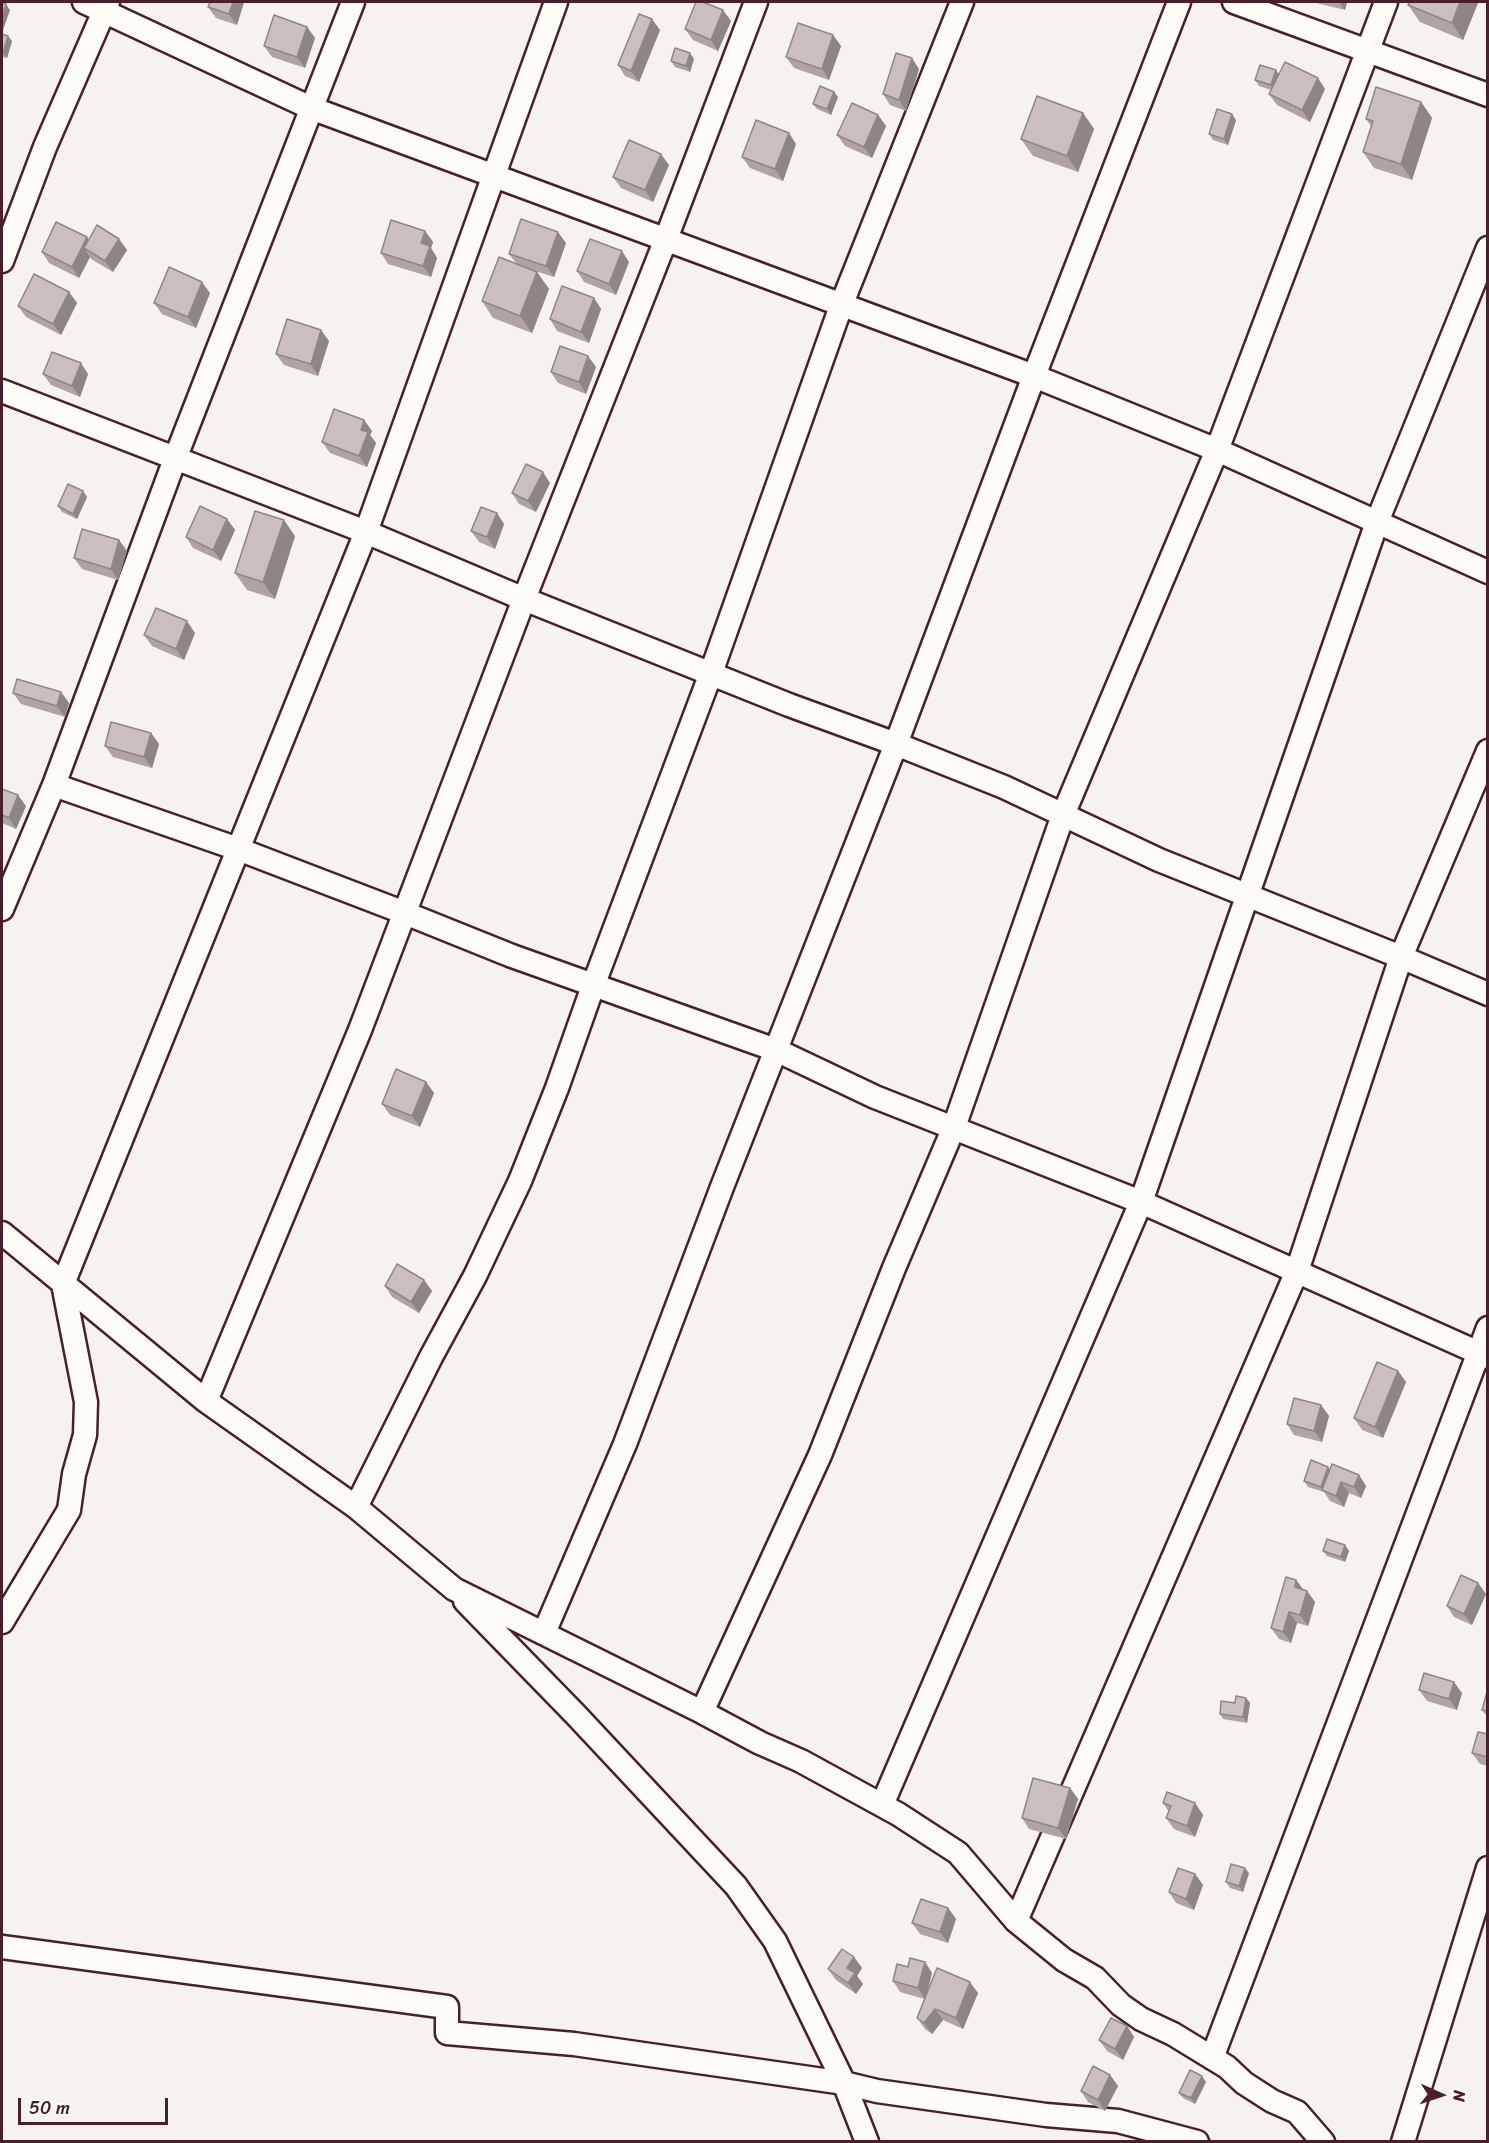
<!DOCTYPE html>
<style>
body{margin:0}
#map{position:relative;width:1489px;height:2143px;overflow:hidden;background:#f6f3ef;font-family:Sriracha,sans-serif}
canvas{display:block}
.frame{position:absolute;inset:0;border:3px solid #4a1f2b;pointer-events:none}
.north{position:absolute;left:1411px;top:2065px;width:60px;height:60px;-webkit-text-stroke:4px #fdfcf7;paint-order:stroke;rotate:93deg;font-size:16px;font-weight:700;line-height:24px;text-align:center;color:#4a1f2b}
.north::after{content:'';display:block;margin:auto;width:21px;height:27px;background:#4a1f2b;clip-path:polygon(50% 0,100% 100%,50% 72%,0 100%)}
.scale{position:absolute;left:18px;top:2098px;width:150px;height:27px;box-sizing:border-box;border:3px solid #4a1f2b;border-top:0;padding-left:8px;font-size:18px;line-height:21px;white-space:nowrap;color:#4a1f2b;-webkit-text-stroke:4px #fdfcf7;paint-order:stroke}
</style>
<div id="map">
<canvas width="1489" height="2143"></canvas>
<div class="frame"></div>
<div class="north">N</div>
<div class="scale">50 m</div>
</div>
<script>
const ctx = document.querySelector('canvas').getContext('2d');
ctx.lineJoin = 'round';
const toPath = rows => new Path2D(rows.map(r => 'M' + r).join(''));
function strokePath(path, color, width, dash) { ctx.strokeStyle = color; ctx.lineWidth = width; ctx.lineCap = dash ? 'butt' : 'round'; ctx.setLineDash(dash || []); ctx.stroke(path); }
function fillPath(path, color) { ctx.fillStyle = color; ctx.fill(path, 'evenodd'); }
const minor = toPath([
 [84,2,311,108,1034,376,1217,450,1488,572],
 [1234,2,1488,95],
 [2,261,45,147,108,2],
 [2,391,366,532,524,599,789,705,896,744,1004,787,1159,860,1401,957,1488,994],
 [54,785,238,849,405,913,512,956,776,1050,875,1097,1141,1202,1488,1357],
 [2,909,54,785,175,459,353,2],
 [2,1233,206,1401,356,1507,454,1589,702,1712,760,1743,801,1761,898,1814,958,1853,1016,1921,1064,1960,1095,1978,1121,2005,1141,2019,1173,2034,1227,2067,1244,2083,1272,2101,1297,2112,1323,2142],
 [206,1401,360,1030,524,599,666,239,756,2],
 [356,1507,431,1357,475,1276,520,1181,557,1088,593,986,711,673,841,306,962,2],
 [465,1601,576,1715,736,1886,775,1941,844,2083,867,2142],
 [2,1622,69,1510,74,1474,85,1435,86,1402,63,1284,366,532,556,2],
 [544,1633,625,1444,722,1187,896,744,1034,376,1179,2],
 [702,1712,820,1455,894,1268,954,1127,1063,815,1217,450,1386,2],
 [882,1805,1141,1202,1377,522,1488,248],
 [1016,1921,1297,1271,1401,957,1488,751],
 [2,1947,447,2007,447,2033,574,2044,844,2083,877,2091,1046,2115,1118,2121,1197,2142],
 [1212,2058,1488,1328],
 [1403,2142,1488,1868]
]);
strokePath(minor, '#4a1f2b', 27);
strokePath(minor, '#fdfcf7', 22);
fillPath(toPath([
 [244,2,237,25,216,18,208,7],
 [1312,2,1347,2,1345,10],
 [1410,2,1477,2,1478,3,1463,40,1420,22,1408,5],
 [731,21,718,51,693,40,685,29],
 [307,27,315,38,305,68,272,57,264,46],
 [660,30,639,82,625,76,618,65],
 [2,34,12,41,7,58,2,57],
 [833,35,841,46,829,80,794,68,786,57],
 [694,59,690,72,675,67,671,61],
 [919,69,906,111,890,105,883,94],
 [1276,70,1279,74,1325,89,1310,122,1277,105,1269,94,1271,90,1259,86,1255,80],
 [838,97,831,115,817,109,813,104],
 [1421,102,1432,118,1412,180,1374,168,1363,152,1371,126,1366,119],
 [1083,113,1094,129,1078,172,1033,156,1021,139],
 [878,115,886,126,872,158,845,146,837,135],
 [1236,120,1228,145,1213,140,1209,134],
 [796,144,783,181,750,168,742,157],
 [669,165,653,202,621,188,613,177],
 [425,231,433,242,431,248,437,258,431,277,388,264,381,253],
 [119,239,127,250,113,272,91,259,90,257,79,278,49,263,42,252,88,240],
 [566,243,554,277,529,269,537,272,549,289,532,333,493,318,482,301,517,264,509,254],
 [629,262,616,295,584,282,577,271],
 [69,292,77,303,61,335,26,317,18,306],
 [210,293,196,328,162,314,154,303],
 [594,298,601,309,589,343,557,331,550,319],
 [329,341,318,376,284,365,276,354],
 [596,367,586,394,558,383,551,372],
 [43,374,88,374,80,397,51,385],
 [364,420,372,431,370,435,376,443,367,467,330,453,322,442],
 [550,483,536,512,519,504,512,493],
 [83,491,87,497,77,519,62,512,58,506],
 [227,519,235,530,221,561,193,548,186,537],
 [504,524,495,549,479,542,471,531],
 [295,536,275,599,247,590,235,573],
 [119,540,127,551,118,580,82,569,74,558],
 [195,633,184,660,152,646,144,635],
 [61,692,69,703,65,717,21,704,13,693],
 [151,733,159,744,152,768,113,757,105,746],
 [2,789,26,806,16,829,2,823],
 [426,1082,434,1093,420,1127,390,1115,382,1104],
 [424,1280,432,1291,419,1313,392,1297,385,1286],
 [1398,1371,1406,1382,1383,1438,1362,1430,1354,1418],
 [1321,1405,1329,1416,1322,1442,1294,1435,1287,1424],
 [1330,1469,1359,1475,1366,1486,1361,1498,1349,1493,1344,1507,1330,1501,1324,1492,1308,1487,1304,1481],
 [1345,1545,1349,1551,1345,1562,1327,1556,1323,1551],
 [1296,1580,1303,1589,1307,1591,1315,1602,1308,1626,1297,1623,1291,1643,1279,1639,1271,1628],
 [1478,1583,1486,1594,1472,1625,1454,1617,1447,1606],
 [1419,1690,1462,1693,1457,1710,1427,1701],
 [1488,1692,1488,1718,1482,1710],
 [1246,1698,1250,1703,1247,1723,1223,1719,1220,1714,1235,1703],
 [1488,1734,1488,1766,1480,1764,1472,1753],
 [1070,1788,1078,1799,1066,1839,1029,1829,1022,1818],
 [1163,1803,1195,1803,1203,1815,1195,1837,1174,1829,1166,1818,1169,1812],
 [1249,1873,1243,1892,1230,1888,1226,1882],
 [1195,1874,1203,1885,1194,1910,1176,1903,1169,1892],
 [948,1908,956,1919,948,1943,920,1934,912,1923],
 [854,1957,862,1968,857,1976,863,1984,856,1994,836,1980,828,1969],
 [925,1962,932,1973,927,1995,978,1993,963,2029,943,2020,932,2034,925,2029,917,2018,925,1999,900,1992,893,1981,908,1967],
 [1127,2026,1134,2037,1123,2060,1107,2051,1099,2040],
 [1110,2075,1118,2086,1105,2111,1088,2102,1081,2091],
 [1206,2082,1195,2104,1183,2098,1179,2093]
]), '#afa4a3');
fillPath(toPath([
 [233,2,244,2,237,25,229,14],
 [1339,2,1347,2,1345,10],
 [1460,2,1477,2,1478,3,1463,40,1452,23],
 [6,4,10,10,2,33,2,16],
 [723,10,731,21,718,51,711,40],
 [652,19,660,30,639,82,631,71],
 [307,27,315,38,305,68,297,57],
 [833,35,841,46,829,80,822,69],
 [8,36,12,41,7,58,3,53],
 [690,53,694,59,690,72,686,66],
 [912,58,919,69,906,111,899,100],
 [1276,70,1280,76,1275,91,1271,85],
 [1318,78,1325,89,1310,122,1302,110],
 [834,92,838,97,831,115,827,109],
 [1421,102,1432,118,1412,180,1401,164],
 [1083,113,1094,129,1078,172,1067,156],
 [1232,114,1236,120,1228,145,1224,139],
 [878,115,886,126,872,158,864,147],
 [789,133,796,144,783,181,775,169],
 [661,154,669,165,653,202,645,190],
 [425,231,433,242,431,248,437,258,431,277,423,266,421,243],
 [558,232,566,243,554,277,546,266],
 [87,237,94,248,84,248,90,257,79,278,72,267],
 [119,239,127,250,113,272,105,261],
 [622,251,629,262,616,295,609,284],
 [537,272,549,289,532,333,520,316],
 [202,282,210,293,196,328,188,317],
 [69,292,77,303,61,335,53,324],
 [594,298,601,309,589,343,581,332],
 [321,330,329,341,318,376,311,364],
 [588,356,596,367,586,394,579,382],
 [81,363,88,374,80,397,72,386],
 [364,420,372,431,370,435,376,443,367,467,359,456,361,430],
 [543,472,550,483,536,512,528,501],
 [83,491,87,497,77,519,73,514],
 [497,513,504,524,495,549,487,537],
 [227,519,235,530,221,561,213,550],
 [284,520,295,536,275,599,263,582],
 [119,540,127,551,118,580,111,569],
 [187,621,195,633,184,660,176,649],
 [61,692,69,703,65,717,57,706],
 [151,733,159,744,152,768,144,757],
 [18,795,26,806,16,829,9,818],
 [426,1082,434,1093,420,1127,412,1116],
 [424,1280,432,1291,419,1313,411,1302],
 [1398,1371,1406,1382,1383,1438,1375,1427],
 [1321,1405,1329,1416,1322,1442,1314,1431],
 [1328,1467,1332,1472,1323,1490,1321,1487],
 [1359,1475,1366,1486,1361,1498,1354,1487],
 [1341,1482,1349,1493,1344,1507,1336,1496],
 [1345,1545,1349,1551,1345,1562,1341,1557],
 [1296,1580,1304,1591,1295,1587],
 [1478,1583,1486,1594,1472,1625,1464,1614],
 [1307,1591,1315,1602,1308,1626,1300,1615],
 [1289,1612,1297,1623,1291,1643,1283,1632],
 [1454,1682,1462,1693,1457,1710,1449,1699],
 [1246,1698,1250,1703,1247,1723,1243,1717],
 [1070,1788,1078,1799,1066,1839,1058,1828],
 [1195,1803,1203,1815,1195,1837,1187,1826],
 [1245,1868,1249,1873,1243,1892,1239,1886],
 [1195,1874,1203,1885,1194,1910,1186,1899],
 [948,1908,956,1919,948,1943,940,1932],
 [854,1957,862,1968,857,1976,863,1984,856,1994,848,1983,847,1968],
 [925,1962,932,1973,925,1999,918,1988],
 [970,1982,978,1993,963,2029,956,2018],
 [935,2009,943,2020,932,2034,924,2023],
 [1127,2026,1134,2037,1123,2060,1115,2049],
 [1110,2075,1118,2086,1105,2111,1098,2100],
 [1202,2076,1206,2082,1195,2104,1191,2098]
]), '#8e8685');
const building = toPath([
 [210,2,233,2,229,14,208,7,210,2],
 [696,2,703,2,723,10,711,40,685,29,696,2],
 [1410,2,1460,2,1452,23,1408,5,1410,2],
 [2,3,6,4,2,16,2,3],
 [639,14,652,19,631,71,618,65,639,14],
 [274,15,307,27,297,57,264,46,274,15],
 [798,23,833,35,822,69,786,57,798,23],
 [2,34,8,36,3,53,2,52,2,34],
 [675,48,690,53,686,66,671,61,675,48],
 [896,53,912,58,899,100,883,94,896,53],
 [1285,62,1318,78,1302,110,1269,94,1285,62],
 [1260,65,1276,70,1271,85,1255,80,1260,65],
 [820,86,834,92,827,109,813,104,820,86],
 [1376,87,1421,102,1401,164,1363,152,1373,121,1366,119,1376,87],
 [1037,96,1083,113,1067,156,1021,139,1037,96],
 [852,103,878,115,864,147,837,135,852,103],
 [1217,109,1232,114,1224,139,1209,134,1217,109],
 [756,120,789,133,775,169,742,157,756,120],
 [629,140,661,154,645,190,613,177,629,140],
 [521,219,558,232,546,266,509,254,521,219],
 [391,220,425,231,421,243,430,246,423,266,381,253,391,220],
 [56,222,87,237,72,267,42,252,56,222],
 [97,225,119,239,105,261,84,248,97,225],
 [590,239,622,251,609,284,577,271,590,239],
 [499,257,537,272,520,316,482,301,499,257],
 [169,267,202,282,188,317,154,303,169,267],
 [34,274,69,292,53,324,18,306,34,274],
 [562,286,594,298,581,332,550,319,562,286],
 [287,319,321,330,311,364,276,354,287,319],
 [560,346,588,356,579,382,551,372,560,346],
 [52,352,81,363,72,386,43,374,52,352],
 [334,409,364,420,361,430,368,432,359,456,322,442,334,409],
 [526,464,543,472,528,501,512,493,526,464],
 [68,484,83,491,73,514,58,506,68,484],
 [200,506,227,519,213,550,186,537,200,506],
 [481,507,497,513,487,537,471,531,481,507],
 [255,511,284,520,263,582,235,573,255,511],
 [82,529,119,540,111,569,74,558,82,529],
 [156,608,187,621,176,649,144,635,156,608],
 [17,679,61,692,57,706,13,693,17,679],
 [111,722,151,733,144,757,105,746,111,722],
 [2,789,18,795,9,818,2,815,2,789],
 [396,1069,426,1082,412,1116,382,1104,396,1069],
 [397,1264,424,1280,411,1302,385,1286,397,1264],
 [1377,1362,1398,1371,1375,1427,1354,1418,1377,1362],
 [1294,1398,1321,1405,1314,1431,1287,1424,1294,1398],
 [1311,1460,1328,1467,1321,1487,1304,1481,1311,1460],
 [1332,1464,1359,1475,1354,1487,1341,1482,1336,1496,1322,1490,1332,1464],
 [1327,1539,1345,1545,1341,1557,1323,1551,1327,1539],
 [1461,1575,1478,1583,1464,1614,1447,1606,1461,1575],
 [1286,1577,1296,1580,1295,1587,1307,1591,1300,1615,1289,1612,1283,1632,1271,1628,1286,1577],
 [1424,1673,1454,1682,1449,1699,1419,1690,1424,1673],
 [1487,1692,1488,1692,1488,1711,1482,1710,1487,1692],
 [1236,1696,1246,1698,1243,1717,1220,1714,1221,1701,1235,1703,1236,1696],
 [1478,1732,1488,1734,1488,1757,1472,1753,1478,1732],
 [1033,1778,1070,1788,1058,1828,1022,1818,1033,1778],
 [1167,1792,1195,1803,1187,1826,1166,1818,1171,1806,1163,1803,1167,1792],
 [1231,1864,1245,1868,1239,1886,1226,1882,1231,1864],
 [1178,1868,1195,1874,1186,1899,1169,1892,1178,1868],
 [921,1899,948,1908,940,1932,912,1923,921,1899],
 [842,1949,854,1957,847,1968,855,1973,848,1983,828,1969,842,1949],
 [910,1958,925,1962,918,1988,893,1981,897,1964,908,1967,910,1958],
 [937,1968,970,1982,956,2018,935,2009,924,2023,917,2018,937,1968],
 [1111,2018,1127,2026,1115,2049,1099,2040,1111,2018],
 [1093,2066,1110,2075,1098,2100,1081,2091,1093,2066],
 [1190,2070,1202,2076,1191,2098,1179,2093,1190,2070]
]);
fillPath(building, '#cbbfbe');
strokePath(building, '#8e8685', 1.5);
</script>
